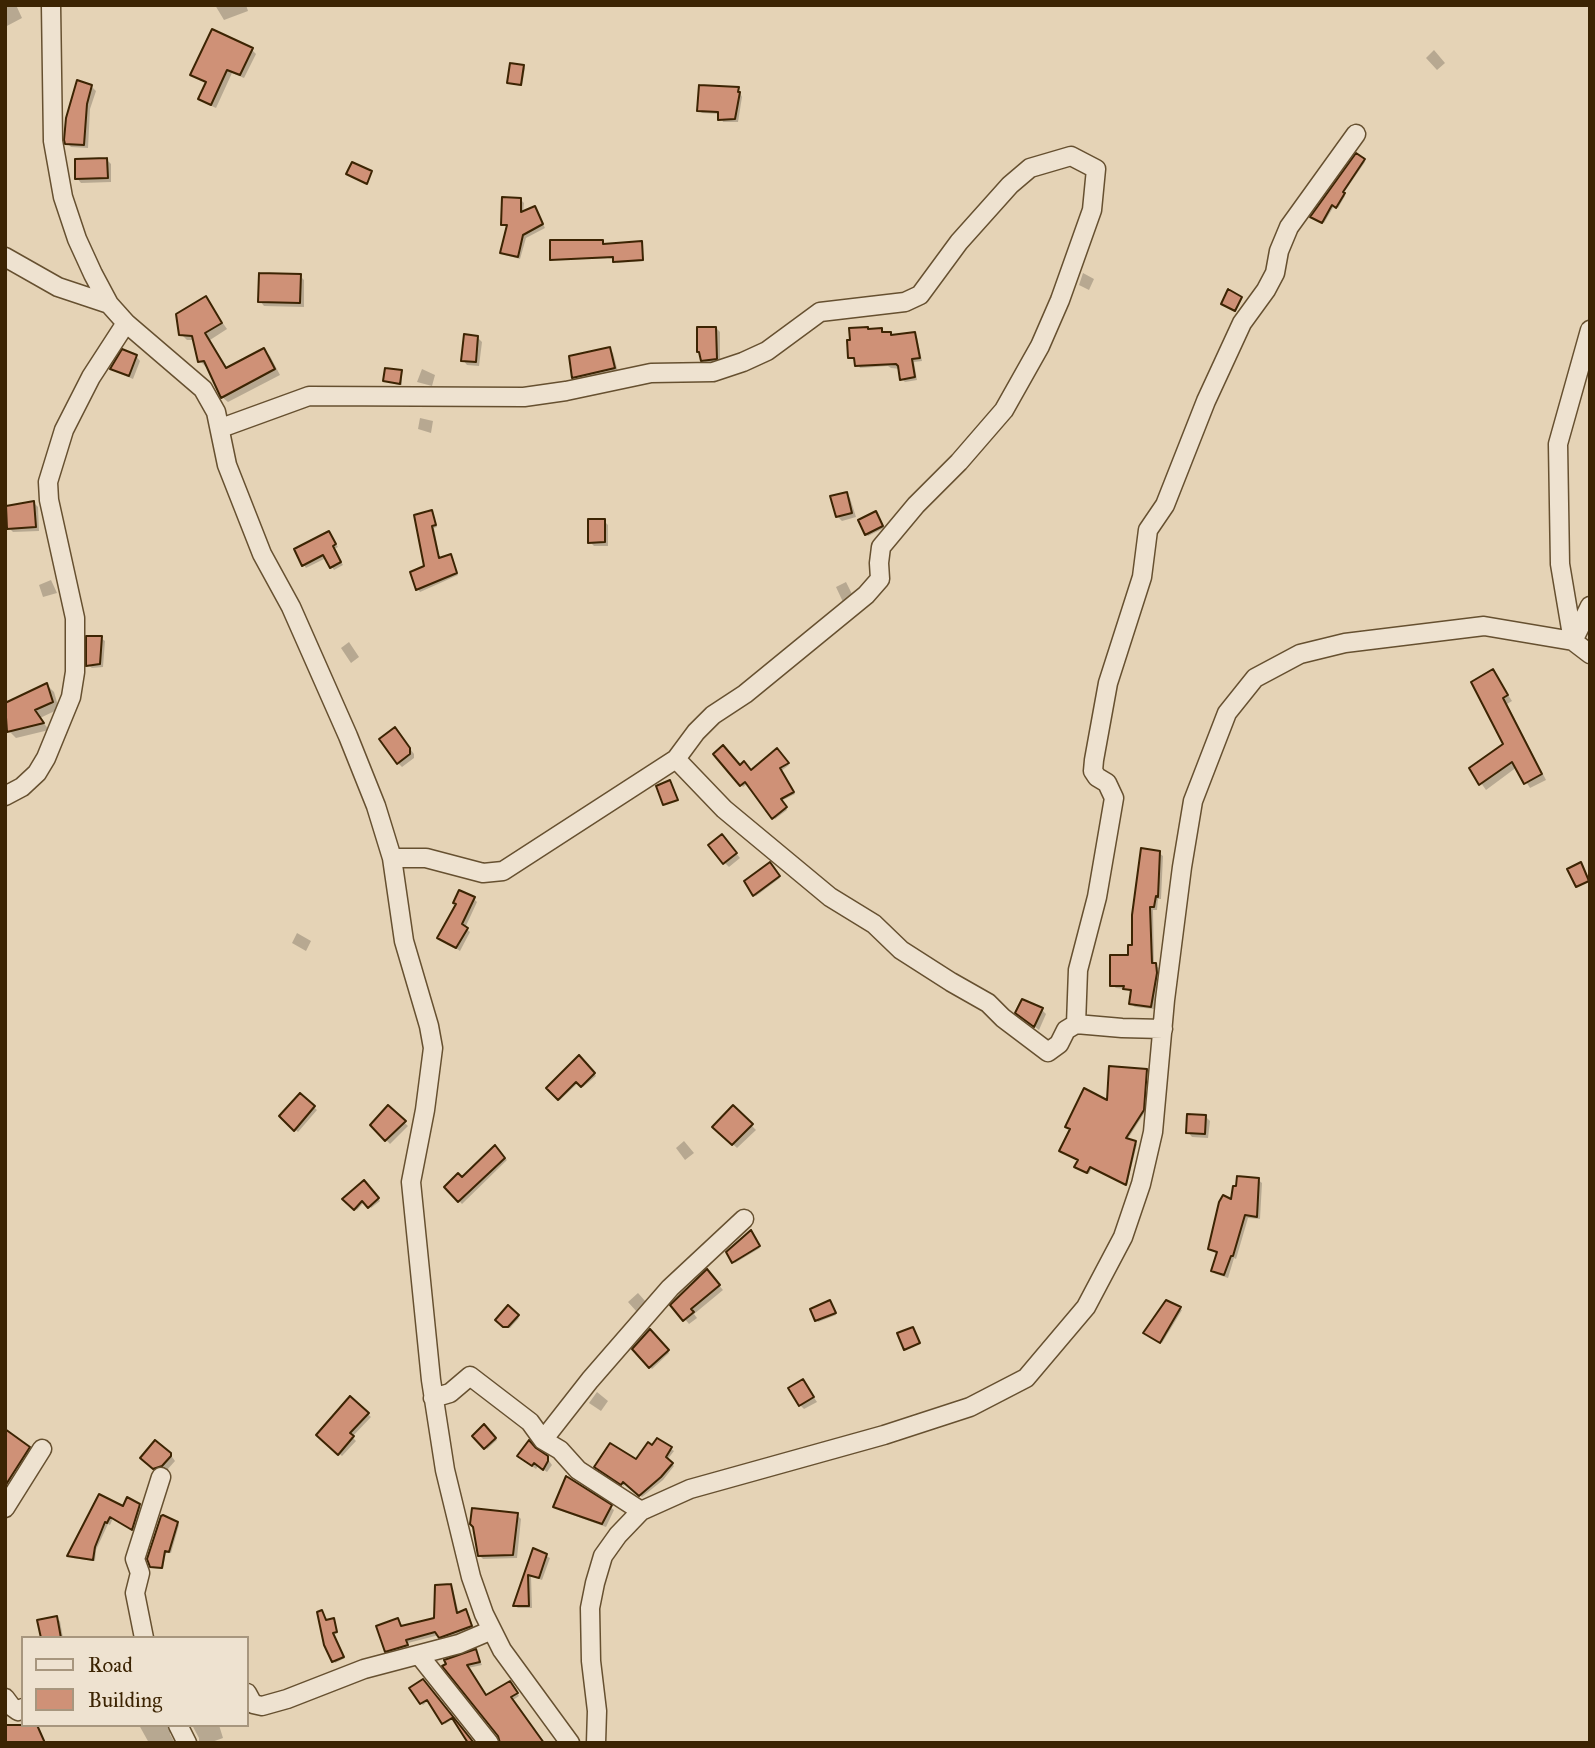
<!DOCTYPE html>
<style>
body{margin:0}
#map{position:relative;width:1595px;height:1748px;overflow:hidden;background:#e5d3b6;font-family:"IM FELL Great Primer",serif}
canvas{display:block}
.frame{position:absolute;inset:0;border:7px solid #3c2403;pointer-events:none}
.legend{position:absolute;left:21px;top:1636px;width:228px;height:91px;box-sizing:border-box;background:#eee2d0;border:2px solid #a7967e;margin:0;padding:9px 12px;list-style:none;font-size:21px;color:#3c2403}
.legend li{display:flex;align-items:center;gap:14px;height:35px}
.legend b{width:35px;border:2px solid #a7967e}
</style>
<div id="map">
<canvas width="1595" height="1748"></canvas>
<div class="frame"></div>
<ul class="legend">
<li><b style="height:9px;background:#eee2d0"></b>Road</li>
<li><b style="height:19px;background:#cf9177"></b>Building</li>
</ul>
</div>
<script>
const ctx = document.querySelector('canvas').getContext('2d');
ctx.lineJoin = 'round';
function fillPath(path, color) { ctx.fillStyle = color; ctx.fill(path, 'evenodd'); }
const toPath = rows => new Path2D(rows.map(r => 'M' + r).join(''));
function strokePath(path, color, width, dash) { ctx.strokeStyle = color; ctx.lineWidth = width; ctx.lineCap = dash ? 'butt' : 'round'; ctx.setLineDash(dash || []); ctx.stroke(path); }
fillPath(toPath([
 [5,5,16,5,22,18,5,27],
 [215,5,246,5,248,11,224,20],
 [252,50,256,54,244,78,232,73,216,108,205,103,200,98,207,83,192,74],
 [1434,50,1445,63,1437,70,1426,58],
 [523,66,525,68,522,86,511,84,509,82],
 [91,86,96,91,90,109,88,148,71,147,67,143],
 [738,89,742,97,738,122,723,122,720,114,702,113,699,110],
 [107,160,111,164,111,182,81,183,77,178],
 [1364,160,1365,162,1343,194,1345,196,1338,208,1334,206,1324,223,1314,218],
 [521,200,524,203,523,213,535,208,545,228,526,238,520,259,505,255,502,252,508,227,503,224],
 [602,242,604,246,641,243,644,261,617,263,615,258,552,260],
 [1083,273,1094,279,1089,290,1079,285],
 [300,276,304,280,304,307,264,306,260,301],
 [205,298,227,329,210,340,228,369,264,350,270,356,280,375,228,402,222,397,209,366,206,367,200,361,195,340,187,340,181,334],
 [716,328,720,332,720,362,707,364,703,360],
 [881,330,893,337,914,334,917,337,922,361,914,362,917,380,905,382,902,379,901,369,891,368,888,366,860,368,856,360,850,357],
 [477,337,482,342,479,366,467,365,463,360],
 [609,349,613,353,618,372,578,381,574,377],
 [136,356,140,361,133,379,116,372,112,368],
 [422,369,435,375,432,386,417,382],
 [402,372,402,385,385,381],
 [420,418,433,421,431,433,418,429],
 [846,494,850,498,856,517,842,521,837,516],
 [34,503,38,507,39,531,13,532,9,528],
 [432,511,437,527,434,528,440,559,451,556,458,575,420,592,418,589,426,568],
 [878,515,884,528,868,536,866,534],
 [604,521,608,525,608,546,594,546,590,542],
 [329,533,338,547,334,549,343,565,334,570,326,558,306,568,304,565],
 [51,580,57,593,43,597,39,585],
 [846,582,852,594,843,602,836,587],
 [101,638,105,641,103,667,92,668,88,665],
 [349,642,359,657,351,663,341,648],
 [1493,671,1512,701,1507,704,1546,780,1530,788,1517,767,1486,790,1471,769,1505,744],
 [47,685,54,692,59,709,40,718,49,730,16,738,9,731,5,705],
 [399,734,414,754,414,758,402,767,398,763],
 [777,750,789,765,781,771,795,794,781,801,787,810,775,819,748,783,743,787,715,754,751,772],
 [726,841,740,858,729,867,724,862],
 [1159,853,1163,856,1161,899,1158,899,1157,910,1153,910,1154,965,1159,968,1154,1009,1135,1007,1131,1004,1132,992,1125,989,1116,988,1112,985,1133,947],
 [769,864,780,878,756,896,754,895],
 [474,899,477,902,465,928,470,932,460,951,440,938],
 [297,933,311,941,306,951,292,943],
 [1042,1010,1046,1014,1039,1030,1022,1017],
 [579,1058,596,1076,583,1087,579,1082,560,1100,548,1088],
 [1147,1071,1145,1112,1127,1140,1137,1144,1127,1185,1092,1167,1089,1174,1078,1168,1108,1102],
 [300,1095,317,1110,298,1132,281,1116],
 [388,1107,408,1126,390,1144,372,1125],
 [733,1107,756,1130,737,1148,715,1127],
 [1205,1116,1210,1121,1208,1138,1192,1137,1188,1132],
 [684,1141,694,1153,685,1160,676,1148],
 [495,1147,507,1160,462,1204,446,1187,462,1180],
 [1258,1180,1262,1183,1260,1219,1248,1218,1236,1259,1234,1258,1228,1278,1216,1274,1213,1271,1219,1254,1210,1249,1233,1202],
 [363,1182,380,1201,371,1208,365,1201,357,1210,345,1199],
 [752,1234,760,1248,735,1263,734,1262],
 [711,1276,723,1290,694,1314,697,1318,689,1324,673,1305],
 [638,1293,646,1302,637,1312,628,1302],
 [830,1302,836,1315,818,1322,817,1320],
 [508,1307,519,1318,510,1328,506,1328,497,1320],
 [1180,1309,1182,1310,1162,1343,1147,1334],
 [650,1331,669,1353,652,1369,634,1349],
 [803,1381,817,1402,804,1409,800,1405],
 [597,1392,608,1401,601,1411,589,1403],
 [351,1398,371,1417,352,1437,356,1441,342,1456,318,1435],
 [484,1427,497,1440,487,1449,475,1436],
 [5,1429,32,1451,5,1493],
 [657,1440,674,1451,667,1460,674,1466,663,1480,642,1497,625,1483,624,1486,598,1469,636,1461],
 [170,1454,175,1461,167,1470,159,1473,146,1463],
 [547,1458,552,1465,547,1472,538,1466,536,1469,523,1460],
 [100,1496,123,1508,139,1506,142,1508,135,1531,113,1518,110,1525,108,1524,96,1550,95,1561,72,1558,70,1556],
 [555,1507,610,1507,614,1510,606,1527,559,1510],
 [517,1515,521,1519,517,1558,483,1559,479,1555],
 [177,1523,179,1525,171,1553,166,1552,163,1569,153,1568,151,1566],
 [534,1550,550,1558,542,1580,531,1576,532,1608,518,1608,515,1606],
 [450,1586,453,1589,459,1614,466,1611,469,1615,474,1629,443,1640,439,1635,408,1643,410,1648,390,1654,387,1651,398,1620,402,1628,435,1620],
 [323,1614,327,1621,335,1622,338,1633,333,1634,345,1658,335,1663],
 [56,1618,60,1621,63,1638,43,1638],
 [476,1651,482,1665,468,1668,486,1696,513,1686,519,1696,513,1700,545,1743,501,1743,500,1735,445,1667],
 [423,1681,453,1719,445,1724,429,1700,423,1705,421,1703],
 [139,1725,171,1725,170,1734,175,1743,149,1743],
 [192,1725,219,1725,223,1738,209,1743,199,1743,199,1738]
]), '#0003');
const building = toPath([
 [212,29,253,48,240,75,227,70,211,105,198,99,206,82,190,75,212,29],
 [510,63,524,65,521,85,507,83,510,63],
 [77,80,92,85,87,104,84,145,65,144,64,140,66,118,77,80],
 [699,85,739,87,738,92,740,92,735,119,718,120,718,112,697,111,699,85],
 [1356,153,1365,159,1343,192,1345,193,1336,208,1332,205,1322,223,1310,217,1356,153],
 [107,158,108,178,75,179,75,159,107,158],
 [352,162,372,171,367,184,346,174,352,162],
 [502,197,521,198,521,212,535,206,543,224,523,235,518,257,500,253,507,225,501,225,502,197],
 [550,240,603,240,603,244,642,241,643,260,613,262,613,257,550,260,550,240],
 [259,273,301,274,300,303,258,302,259,273],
 [1228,289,1242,297,1235,311,1221,304,1228,289],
 [206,296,222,323,205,333,226,368,264,348,275,369,221,398,204,361,198,362,192,336,179,335,176,314,206,296],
 [697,327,716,327,717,359,701,361,699,352,697,352,697,327],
 [868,327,868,329,882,328,882,332,891,332,891,335,915,332,920,358,912,359,915,377,900,380,898,366,896,364,855,366,854,358,848,358,847,340,850,340,849,328,868,327],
 [464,334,478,336,476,362,461,361,464,334],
 [610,347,615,368,572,378,569,356,610,347],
 [122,349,137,355,129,376,110,369,122,349],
 [385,368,402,370,400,384,383,381,385,368],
 [847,492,852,513,836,517,830,496,847,492],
 [34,501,36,527,7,529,6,506,34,501],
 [432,510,436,525,432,526,439,558,451,554,457,573,416,590,410,572,424,566,414,515,432,510],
 [876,511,883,526,865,535,858,520,876,511],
 [588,519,605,519,605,542,588,543,588,519],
 [329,531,336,544,333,546,341,562,330,568,323,555,302,566,294,549,329,531],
 [86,636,102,636,100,664,86,666,86,636],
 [1493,669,1508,695,1503,698,1542,774,1524,784,1512,762,1479,785,1469,768,1503,744,1471,682,1493,669],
 [47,683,53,702,35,710,44,723,7,732,5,703,47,683],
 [395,727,410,748,410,754,397,764,379,739,395,727],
 [723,745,740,765,744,761,751,770,777,748,789,763,780,768,794,792,781,799,787,807,772,819,745,782,740,786,713,754,723,745],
 [670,780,678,800,663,805,656,786,670,780],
 [722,834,737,853,723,864,708,845,722,834],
 [1141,848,1160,851,1158,897,1156,896,1154,907,1150,907,1152,963,1156,963,1157,973,1151,1007,1129,1004,1131,990,1123,989,1124,986,1110,986,1110,955,1128,955,1128,945,1132,945,1132,915,1141,848],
 [770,862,780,876,753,896,744,881,770,862],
 [1581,862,1589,881,1576,887,1567,869,1581,862],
 [459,890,475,897,462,924,468,928,456,948,437,938,456,904,453,903,459,890],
 [1022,999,1043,1008,1034,1027,1015,1013,1022,999],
 [579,1055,595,1073,581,1087,576,1082,558,1100,546,1088,579,1055],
 [1109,1066,1147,1069,1144,1110,1126,1138,1136,1141,1126,1185,1090,1167,1087,1173,1074,1167,1078,1160,1059,1151,1070,1129,1065,1127,1084,1088,1107,1100,1109,1066],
 [300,1093,315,1106,294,1131,279,1116,300,1093],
 [388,1105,406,1121,385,1141,370,1125,388,1105],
 [733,1105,753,1124,732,1145,712,1127,733,1105],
 [1187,1114,1206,1115,1205,1134,1186,1133,1187,1114],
 [495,1145,505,1158,458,1202,444,1187,458,1173,462,1177,495,1145],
 [1237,1176,1259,1178,1257,1217,1245,1215,1233,1256,1231,1256,1224,1275,1211,1271,1217,1252,1208,1249,1219,1202,1223,1195,1231,1199,1233,1186,1236,1186,1237,1176],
 [364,1180,379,1198,368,1208,362,1201,354,1210,342,1199,364,1180],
 [751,1230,760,1246,732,1263,726,1252,751,1230],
 [707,1269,720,1285,691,1309,694,1312,683,1321,670,1305,707,1269],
 [830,1300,836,1313,815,1321,810,1309,830,1300],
 [1166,1300,1181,1307,1160,1343,1143,1333,1166,1300],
 [508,1305,519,1315,508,1327,503,1327,495,1320,508,1305],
 [913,1327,920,1343,904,1350,897,1333,913,1327],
 [650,1329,669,1350,649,1368,632,1349,650,1329],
 [803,1379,814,1397,799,1406,788,1388,803,1379],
 [350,1396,369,1413,350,1433,354,1436,338,1455,316,1435,350,1396],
 [484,1424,496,1438,484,1449,472,1436,484,1424],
 [5,1429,30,1447,5,1486,5,1429],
 [657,1438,672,1447,666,1457,673,1463,661,1477,639,1496,623,1482,621,1485,594,1467,610,1443,636,1459,648,1442,652,1445,657,1438],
 [155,1440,171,1453,171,1456,162,1466,153,1469,140,1458,155,1440],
 [529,1440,536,1448,548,1456,548,1461,543,1470,534,1463,532,1466,517,1456,529,1440],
 [566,1476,612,1505,602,1524,553,1507,566,1476],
 [99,1494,123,1506,127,1497,140,1504,132,1530,110,1517,107,1523,105,1522,95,1547,93,1560,67,1556,99,1494],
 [472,1508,518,1513,513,1555,478,1556,473,1527,470,1524,472,1508],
 [163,1515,178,1522,169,1552,165,1551,162,1568,150,1567,147,1559,161,1516,163,1515],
 [533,1548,547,1554,539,1578,528,1575,529,1606,513,1606,533,1548],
 [451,1584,457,1613,466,1609,472,1626,439,1638,435,1632,406,1640,408,1645,385,1652,376,1626,398,1618,401,1626,434,1618,435,1585,451,1584],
 [322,1610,326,1620,334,1618,337,1632,333,1633,344,1657,332,1662,324,1645,317,1612,322,1610],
 [57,1616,61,1638,41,1638,37,1620,57,1616],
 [476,1649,480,1662,467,1665,486,1695,510,1681,518,1693,511,1697,544,1743,500,1743,498,1736,442,1666,446,1664,444,1660,476,1649],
 [423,1679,474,1743,468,1743,452,1718,442,1724,427,1700,420,1704,409,1688,423,1679],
 [5,1725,37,1725,45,1743,5,1743,5,1725]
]);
fillPath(building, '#cf9177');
strokePath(building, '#3c2403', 2);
const minor = toPath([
 [51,5,53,141,63,197,77,239,93,274,109,304,126,323,203,389,216,412,227,465,262,554,291,607,348,736,376,806,392,858,404,941,429,1026,433,1048,425,1110,411,1182,431,1380,445,1470,471,1577,484,1614,502,1650,570,1743],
 [5,257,58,287,109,304],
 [221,428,309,396,524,397,566,391,651,373,713,372,743,362,767,351,820,312,905,302,920,295,959,242,1010,185,1030,168,1071,156,1096,169,1092,210,1060,300,1040,346,1004,410,959,462,916,505,881,547,879,563,880,579,866,595,745,694,713,715,696,732,676,759,503,871,483,873,426,858,392,858],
 [1573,641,1560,564,1558,444,1590,330],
 [1573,641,1590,606],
 [676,759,724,809,830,897,874,924,901,950,951,982,988,1003,1003,1018,1048,1052,1059,1044,1066,1030,1076,1024,1122,1028,1163,1029],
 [5,796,22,787,37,773,46,758,71,697,75,672,75,618,49,500,48,482,64,430,91,377,126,323],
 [1076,1024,1078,970,1097,897,1114,798,1107,783,1097,777,1093,771,1094,760,1108,683,1142,577,1148,530,1165,505,1206,401,1242,323,1266,290,1275,273,1279,251,1289,227,1356,134],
 [433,1398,450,1393,470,1376,530,1422,543,1440,560,1450,578,1470,641,1511],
 [543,1440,590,1380,670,1288,744,1219],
 [5,1508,42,1449],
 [144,1638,135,1593,140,1573,135,1559,161,1477],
 [419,1655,489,1743],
 [247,1693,253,1704,262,1706,287,1699,364,1669,459,1644,492,1630],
 [5,1698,11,1706,18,1711,23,1708],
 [178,1725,187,1743],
 [596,1743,597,1711,591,1661,590,1608,595,1583,603,1556,618,1535,641,1511,690,1489,884,1435,970,1407,1026,1378,1086,1307,1123,1237,1141,1184,1153,1132,1165,1000,1182,867,1193,801,1227,713,1255,678,1300,654,1345,643,1484,626,1573,641,1590,654]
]);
strokePath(minor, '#665030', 21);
strokePath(minor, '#eee2d0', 18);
</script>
